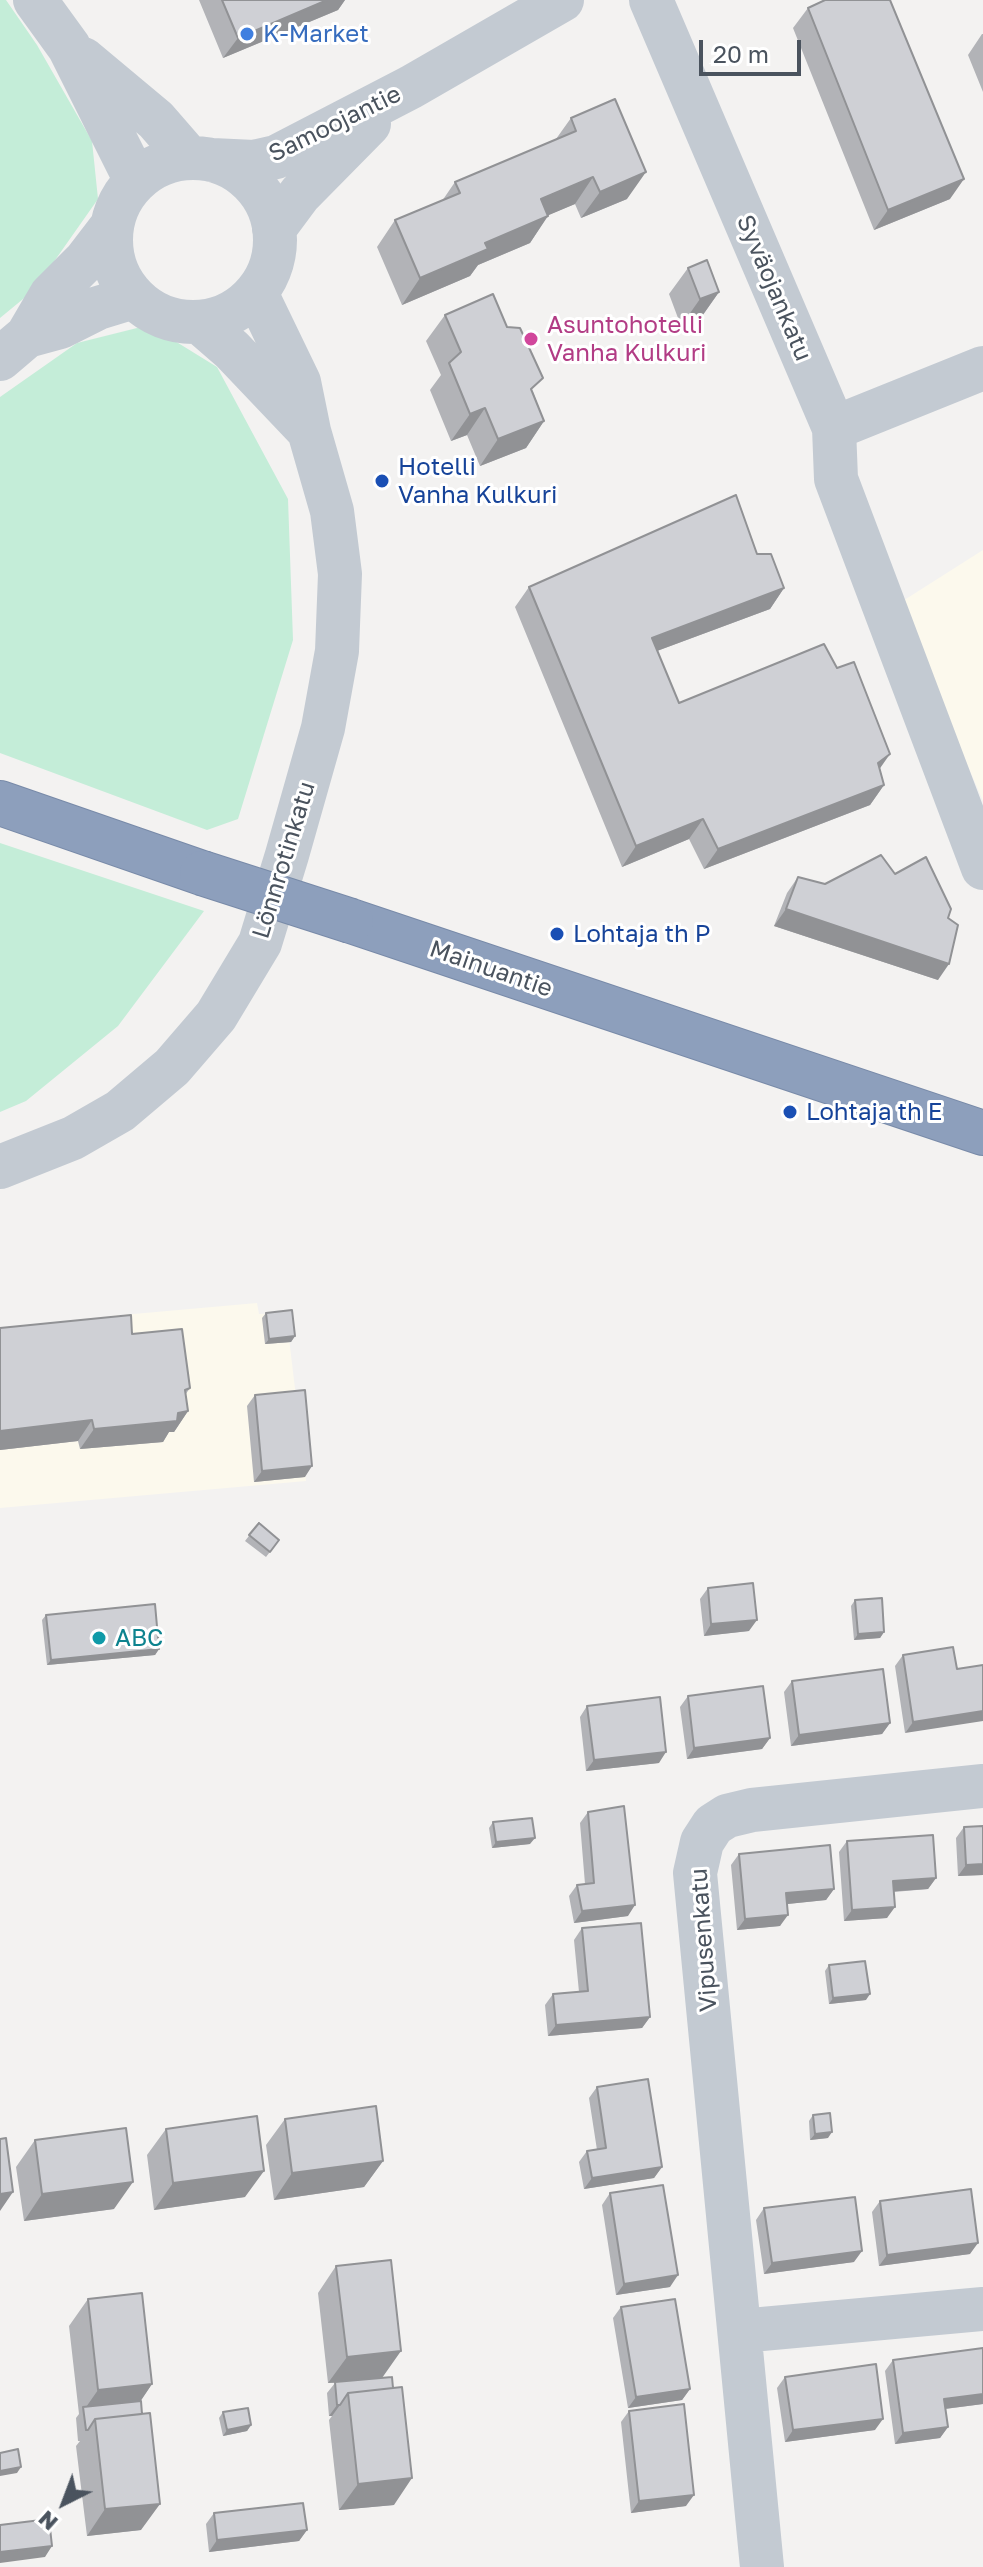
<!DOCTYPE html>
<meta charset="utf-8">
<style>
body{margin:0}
#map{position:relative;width:983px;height:2567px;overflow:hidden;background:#f3f2f1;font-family:"Golos Text",sans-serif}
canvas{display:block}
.north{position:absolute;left:24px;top:2463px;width:80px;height:80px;-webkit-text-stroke:6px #fff;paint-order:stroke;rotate:222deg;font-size:22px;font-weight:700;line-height:32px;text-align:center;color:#4a535e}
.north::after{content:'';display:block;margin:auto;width:28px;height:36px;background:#4a535e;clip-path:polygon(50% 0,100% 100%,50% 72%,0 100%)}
.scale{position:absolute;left:699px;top:40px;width:102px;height:36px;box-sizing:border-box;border:4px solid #4a535e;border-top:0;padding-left:10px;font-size:24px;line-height:28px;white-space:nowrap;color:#4a535e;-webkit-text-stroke:6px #fff;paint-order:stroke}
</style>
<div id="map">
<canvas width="983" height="2567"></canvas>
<div class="north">N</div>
<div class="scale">20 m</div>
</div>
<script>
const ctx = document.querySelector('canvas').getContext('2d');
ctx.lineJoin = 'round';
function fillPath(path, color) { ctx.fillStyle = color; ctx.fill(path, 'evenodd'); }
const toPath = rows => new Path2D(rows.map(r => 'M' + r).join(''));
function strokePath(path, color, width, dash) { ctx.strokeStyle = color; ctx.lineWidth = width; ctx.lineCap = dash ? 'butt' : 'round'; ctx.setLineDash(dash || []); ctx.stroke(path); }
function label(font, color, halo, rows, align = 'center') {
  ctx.font = font + ' "Golos Text",sans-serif'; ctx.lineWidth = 6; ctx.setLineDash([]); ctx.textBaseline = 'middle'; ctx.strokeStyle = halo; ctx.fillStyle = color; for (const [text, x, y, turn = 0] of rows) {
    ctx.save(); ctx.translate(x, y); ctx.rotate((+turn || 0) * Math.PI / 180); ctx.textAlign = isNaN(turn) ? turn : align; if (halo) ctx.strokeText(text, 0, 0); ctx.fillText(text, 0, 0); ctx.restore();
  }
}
fillPath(toPath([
 [983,550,983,801,898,604],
 [257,1303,259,1314,286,1313,306,1481,0,1508,0,1347,116,1334,111,1316]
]), '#fcf9ed');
fillPath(toPath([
 [0,0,6,0,37,45,92,141,98,199,34,290,0,318],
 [149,325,217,367,288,499,293,640,238,819,207,830,0,753,0,397,77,343],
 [0,843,204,911,118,1026,26,1101,0,1112]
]), '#c4edd8');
const highway = toPath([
 [0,803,202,873],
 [351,921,983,1133]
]);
strokePath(highway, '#788aa8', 46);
strokePath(toPath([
 [35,0,69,47,136,181],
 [651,0,834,428,983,368],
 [83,59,156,120,189,158],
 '111 240a82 82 0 1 1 164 0a82 82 0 1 1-164 0Z',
 [212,160,254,162,276,157,411,87,562,0],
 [274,229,300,194,369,124],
 [202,324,232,350,309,431],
 [27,336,60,327,98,308,134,297],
 [0,359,27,336,51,295,86,260,109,230],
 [834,428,836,479,983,868],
 [0,1167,73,1138,120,1111,172,1067,216,1016,260,943,287,855,323,728,337,651,340,574,332,511,309,431,299,382,256,293],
 [740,2331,983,2309],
 [762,2567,695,1873,702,1842,713,1825,727,1816,752,1810,983,1786]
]), '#c3cad2', 44);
strokePath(highway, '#8d9fbc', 44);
const highwayBridge = toPath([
 [202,873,351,921]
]);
strokePath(highwayBridge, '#788aa8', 46, []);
strokePath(highwayBridge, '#8d9fbc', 44);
fillPath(toPath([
 [199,0,345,0,338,10,223,58],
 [808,8,950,199,874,230,793,28],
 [982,34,983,34,983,92,968,55],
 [571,118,627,199,581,218,575,204,548,215,530,243,478,265,470,276,402,305,377,247,395,220,442,201,455,182,556,139],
 [688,268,719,292,700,319,681,326,669,294],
 [445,315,533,392,544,421,526,448,480,466,467,435,451,441,430,390,441,375,426,341],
 [757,554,784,588,770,609,657,651,679,703,880,769,884,785,870,805,704,869,689,839,622,867,515,607,529,587],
 [895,874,948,918,938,980,774,926,787,893,798,877,825,884],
 [266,1313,295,1336,291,1342,265,1344,262,1318],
 [0,1328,132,1334,190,1388,185,1395,188,1411,174,1432,169,1432,163,1442,80,1449,78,1441,0,1450],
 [255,1395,305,1477,254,1482,247,1406],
 [259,1523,279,1540,266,1557,245,1541],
 [708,1588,749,1631,704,1636,700,1599],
 [855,1600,884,1632,880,1638,854,1640,851,1606],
 [46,1615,159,1649,155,1655,47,1665,42,1620],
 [903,1655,957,1669,905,1733,895,1666],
 [792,1681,890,1723,882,1734,791,1746,784,1692],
 [688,1696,770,1738,762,1749,687,1759,680,1707],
 [587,1706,659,1763,586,1771,580,1717],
 [588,1812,628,1916,574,1923,569,1896,577,1885,585,1884,580,1823],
 [493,1822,530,1844,492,1848,489,1828],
 [964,1827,983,1875,958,1876,956,1838],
 [847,1841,936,1878,928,1889,894,1892,887,1918,844,1921,839,1852],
 [739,1854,834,1889,826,1900,787,1904,780,1926,737,1930,731,1865],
 [582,1928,650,2017,642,2028,548,2036,545,2005,553,1994,579,1992,574,1940],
 [829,1965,866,2000,829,2004,825,1971],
 [597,2087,662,2167,654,2178,584,2189,579,2162,587,2151,597,2150,589,2098],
 [813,2115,828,2138,810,2140,809,2121],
 [285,2119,383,2161,364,2187,274,2200,266,2145],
 [166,2129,245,2197,154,2210,147,2155],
 [35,2140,114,2209,24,2221,16,2167],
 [610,2193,670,2287,616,2295,602,2205],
 [880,2201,970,2254,879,2266,872,2212],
 [764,2208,854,2262,764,2274,756,2220],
 [336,2266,382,2378,394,2505,339,2510,329,2420,332,2416,329,2416,327,2393,335,2383,328,2383,318,2293],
 [88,2299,152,2384,140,2401,141,2530,87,2536,76,2446,80,2441,78,2441,76,2418,79,2414,69,2326],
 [621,2307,690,2389,682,2400,628,2408,613,2318],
 [893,2360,983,2404,945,2409,948,2427,940,2438,895,2444,885,2371],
 [785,2377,875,2430,785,2442,777,2388],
 [629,2411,686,2506,631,2513,621,2422],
 [223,2412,251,2425,247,2431,223,2436,219,2418],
 [214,2513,307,2530,299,2541,209,2552,206,2524]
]), '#b2b3b7');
fillPath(toPath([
 [327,0,345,0,338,10,223,58,238,38],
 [646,172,627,199,581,218,600,192],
 [593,177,575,204,523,226,541,199],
 [964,179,950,199,874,230,888,210],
 [548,216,530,243,478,265,470,276,402,305,420,278,485,243],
 [719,292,700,319,681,326,700,299],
 [485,408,467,435,451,441,470,414],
 [544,421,526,448,480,466,498,439],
 [784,588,770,609,638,658,652,638],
 [890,754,876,774,878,763],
 [884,785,870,805,704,869,718,849],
 [703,819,689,839,622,867,636,846],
 [786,909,949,964,938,980,774,926],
 [295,1336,291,1342,265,1344,269,1339],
 [188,1411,174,1432,169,1432,163,1442,80,1449,94,1429],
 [92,1420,78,1441,0,1450,0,1431],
 [312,1466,305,1477,254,1482,262,1471],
 [757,1620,749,1631,704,1636,711,1624],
 [884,1632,880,1638,854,1640,858,1634],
 [159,1649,155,1655,47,1665,51,1660],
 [983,1711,983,1721,905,1733,913,1722],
 [890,1723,882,1734,791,1746,799,1735],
 [770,1738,762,1749,687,1759,694,1748],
 [666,1752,659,1763,586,1771,594,1760],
 [535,1838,530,1844,492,1848,496,1842],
 [983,1864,983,1875,958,1876,966,1865],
 [936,1878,928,1889,885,1892,893,1881],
 [834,1889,826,1900,778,1905,786,1893],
 [635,1905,628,1916,574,1923,582,1911],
 [895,1907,887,1918,844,1921,852,1910],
 [788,1915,780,1926,737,1930,745,1919],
 [870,1994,866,2000,829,2004,833,1998],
 [650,2017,642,2028,548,2036,556,2025],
 [832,2132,828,2138,810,2140,815,2134],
 [383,2161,364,2187,274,2200,292,2173],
 [662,2167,654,2178,584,2189,592,2178],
 [264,2171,245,2197,154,2210,173,2183],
 [133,2182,114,2209,24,2221,42,2194],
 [13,2192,0,2211,0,2194],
 [978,2243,970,2254,879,2266,887,2255],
 [862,2251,854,2262,764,2274,772,2263],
 [678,2275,670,2287,616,2295,624,2284],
 [401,2351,382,2378,328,2383,347,2357],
 [152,2384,134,2411,84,2410,98,2390],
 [690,2389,682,2400,628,2408,636,2397],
 [983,2394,983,2404,936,2410,944,2399],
 [337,2405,340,2405,332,2416,329,2416],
 [883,2419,875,2430,785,2442,793,2430],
 [251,2425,247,2431,223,2436,227,2430],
 [948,2427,940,2438,895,2444,903,2433],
 [21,2467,17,2473,0,2476,0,2471],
 [412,2478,394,2505,339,2510,358,2484],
 [694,2495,686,2506,631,2513,639,2501],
 [160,2504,141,2530,87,2536,105,2509],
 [307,2530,299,2541,209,2552,217,2540],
 [52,2546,45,2557,0,2563,0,2552]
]), '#919295');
const building = toPath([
 [222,0,327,0,238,38,222,0],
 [825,0,890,0,964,179,888,210,808,8,825,0],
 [615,99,646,172,600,192,593,177,541,199,548,216,485,243,488,249,420,278,395,220,460,193,455,182,576,131,571,118,615,99],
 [707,260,719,292,700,299,688,268,707,260],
 [493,294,507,327,520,328,543,378,531,389,544,421,498,439,485,408,470,414,449,363,461,352,445,315,493,294],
 [736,495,757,554,771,554,784,588,652,638,679,703,824,644,837,668,854,662,890,754,878,763,884,785,718,849,703,819,636,846,529,587,736,495],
 [881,855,895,874,926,857,951,909,948,918,958,925,949,964,786,909,798,877,825,884,881,855],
 [292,1310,295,1336,269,1339,266,1313,292,1310],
 [131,1315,132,1334,182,1329,190,1388,185,1390,188,1411,178,1413,177,1421,94,1429,92,1420,0,1431,0,1328,131,1315],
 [305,1390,312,1466,262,1471,255,1395,305,1390],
 [259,1523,279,1540,270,1552,249,1535,259,1523],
 [753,1583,757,1620,711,1624,708,1588,753,1583],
 [882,1598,884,1632,858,1634,855,1600,882,1598],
 [155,1604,159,1649,51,1660,46,1615,155,1604],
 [953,1647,957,1669,983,1665,983,1711,913,1722,903,1655,953,1647],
 [883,1669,890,1723,799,1735,792,1681,883,1669],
 [763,1686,770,1738,694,1748,688,1696,763,1686],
 [660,1697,666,1752,594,1760,587,1706,660,1697],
 [624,1806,635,1905,582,1911,577,1885,594,1883,588,1812,624,1806],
 [532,1818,535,1838,496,1842,493,1822,532,1818],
 [983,1826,983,1864,966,1865,964,1827,983,1826],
 [933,1835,936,1878,893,1881,895,1907,852,1910,847,1841,933,1835],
 [830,1845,834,1889,786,1893,788,1915,745,1919,739,1854,830,1845],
 [641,1923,650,2017,556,2025,553,1994,588,1991,582,1928,641,1923],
 [865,1961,870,1994,833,1998,829,1965,865,1961],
 [648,2079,662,2167,592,2178,587,2151,606,2148,597,2087,648,2079],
 [376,2106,383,2161,292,2173,285,2119,376,2106],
 [830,2113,832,2132,815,2134,813,2115,830,2113],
 [257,2116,264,2171,173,2183,166,2129,257,2116],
 [126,2128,133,2182,42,2194,35,2140,126,2128],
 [6,2138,13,2192,0,2194,0,2139,6,2138],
 [663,2185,678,2275,624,2284,610,2193,663,2185],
 [971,2189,978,2243,887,2255,880,2201,971,2189],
 [855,2197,862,2251,772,2263,764,2208,855,2197],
 [391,2260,401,2351,347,2357,336,2266,391,2260],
 [142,2293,152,2384,98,2390,88,2299,142,2293],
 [675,2299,690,2389,636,2397,621,2307,675,2299],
 [983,2348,983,2394,944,2399,948,2427,903,2433,893,2360,983,2348],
 [876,2364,883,2419,793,2430,785,2377,876,2364],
 [392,2377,393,2388,348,2393,340,2405,337,2405,335,2382,392,2377],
 [402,2387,412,2478,358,2484,348,2393,402,2387],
 [141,2401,142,2414,95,2419,88,2430,86,2430,83,2407,141,2401],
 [684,2404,694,2495,639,2501,629,2411,684,2404],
 [248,2408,251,2425,227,2430,223,2412,248,2408],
 [150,2413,160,2504,105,2509,95,2419,150,2413],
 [18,2449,21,2467,0,2471,0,2453,18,2449],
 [303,2503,307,2530,217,2540,214,2513,303,2503],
 [49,2519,52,2546,0,2552,0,2525,49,2519]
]);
fillPath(building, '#cfd0d5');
strokePath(building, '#919295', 2);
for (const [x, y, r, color] of [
 [247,34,8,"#3f7fe0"],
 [531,339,8,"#d1479c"],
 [382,481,8,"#1a4fb4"],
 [557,934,8,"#1a4fb4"],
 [790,1112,8,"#1a4fb4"],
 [99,1638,8,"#0f9aa8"]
]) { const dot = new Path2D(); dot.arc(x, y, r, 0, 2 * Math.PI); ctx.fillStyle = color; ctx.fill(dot); strokePath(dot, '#fff', 3); }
label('24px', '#366cbe', '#fff', [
 ["K-Market",263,34]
], 'left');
label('24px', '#4a535e', '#fff', [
 ["Samoojantie",335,124,-26],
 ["Syväojankatu",774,288,67],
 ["Lönnrotinkatu",284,860,-73],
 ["Mainuantie",491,969,19],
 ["Vipusenkatu",704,1940,-94]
]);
label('24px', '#b23c85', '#fff', [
 ["Asuntohotelli",547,325],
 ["Vanha Kulkuri",547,353]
], 'left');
label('24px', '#164399', '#fff', [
 ["Hotelli",398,467],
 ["Vanha Kulkuri",398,495],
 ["Lohtaja th P",573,934],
 ["Lohtaja th E",806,1112]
], 'left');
label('24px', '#0d838f', '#fff', [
 ["ABC",115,1638]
], 'left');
</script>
